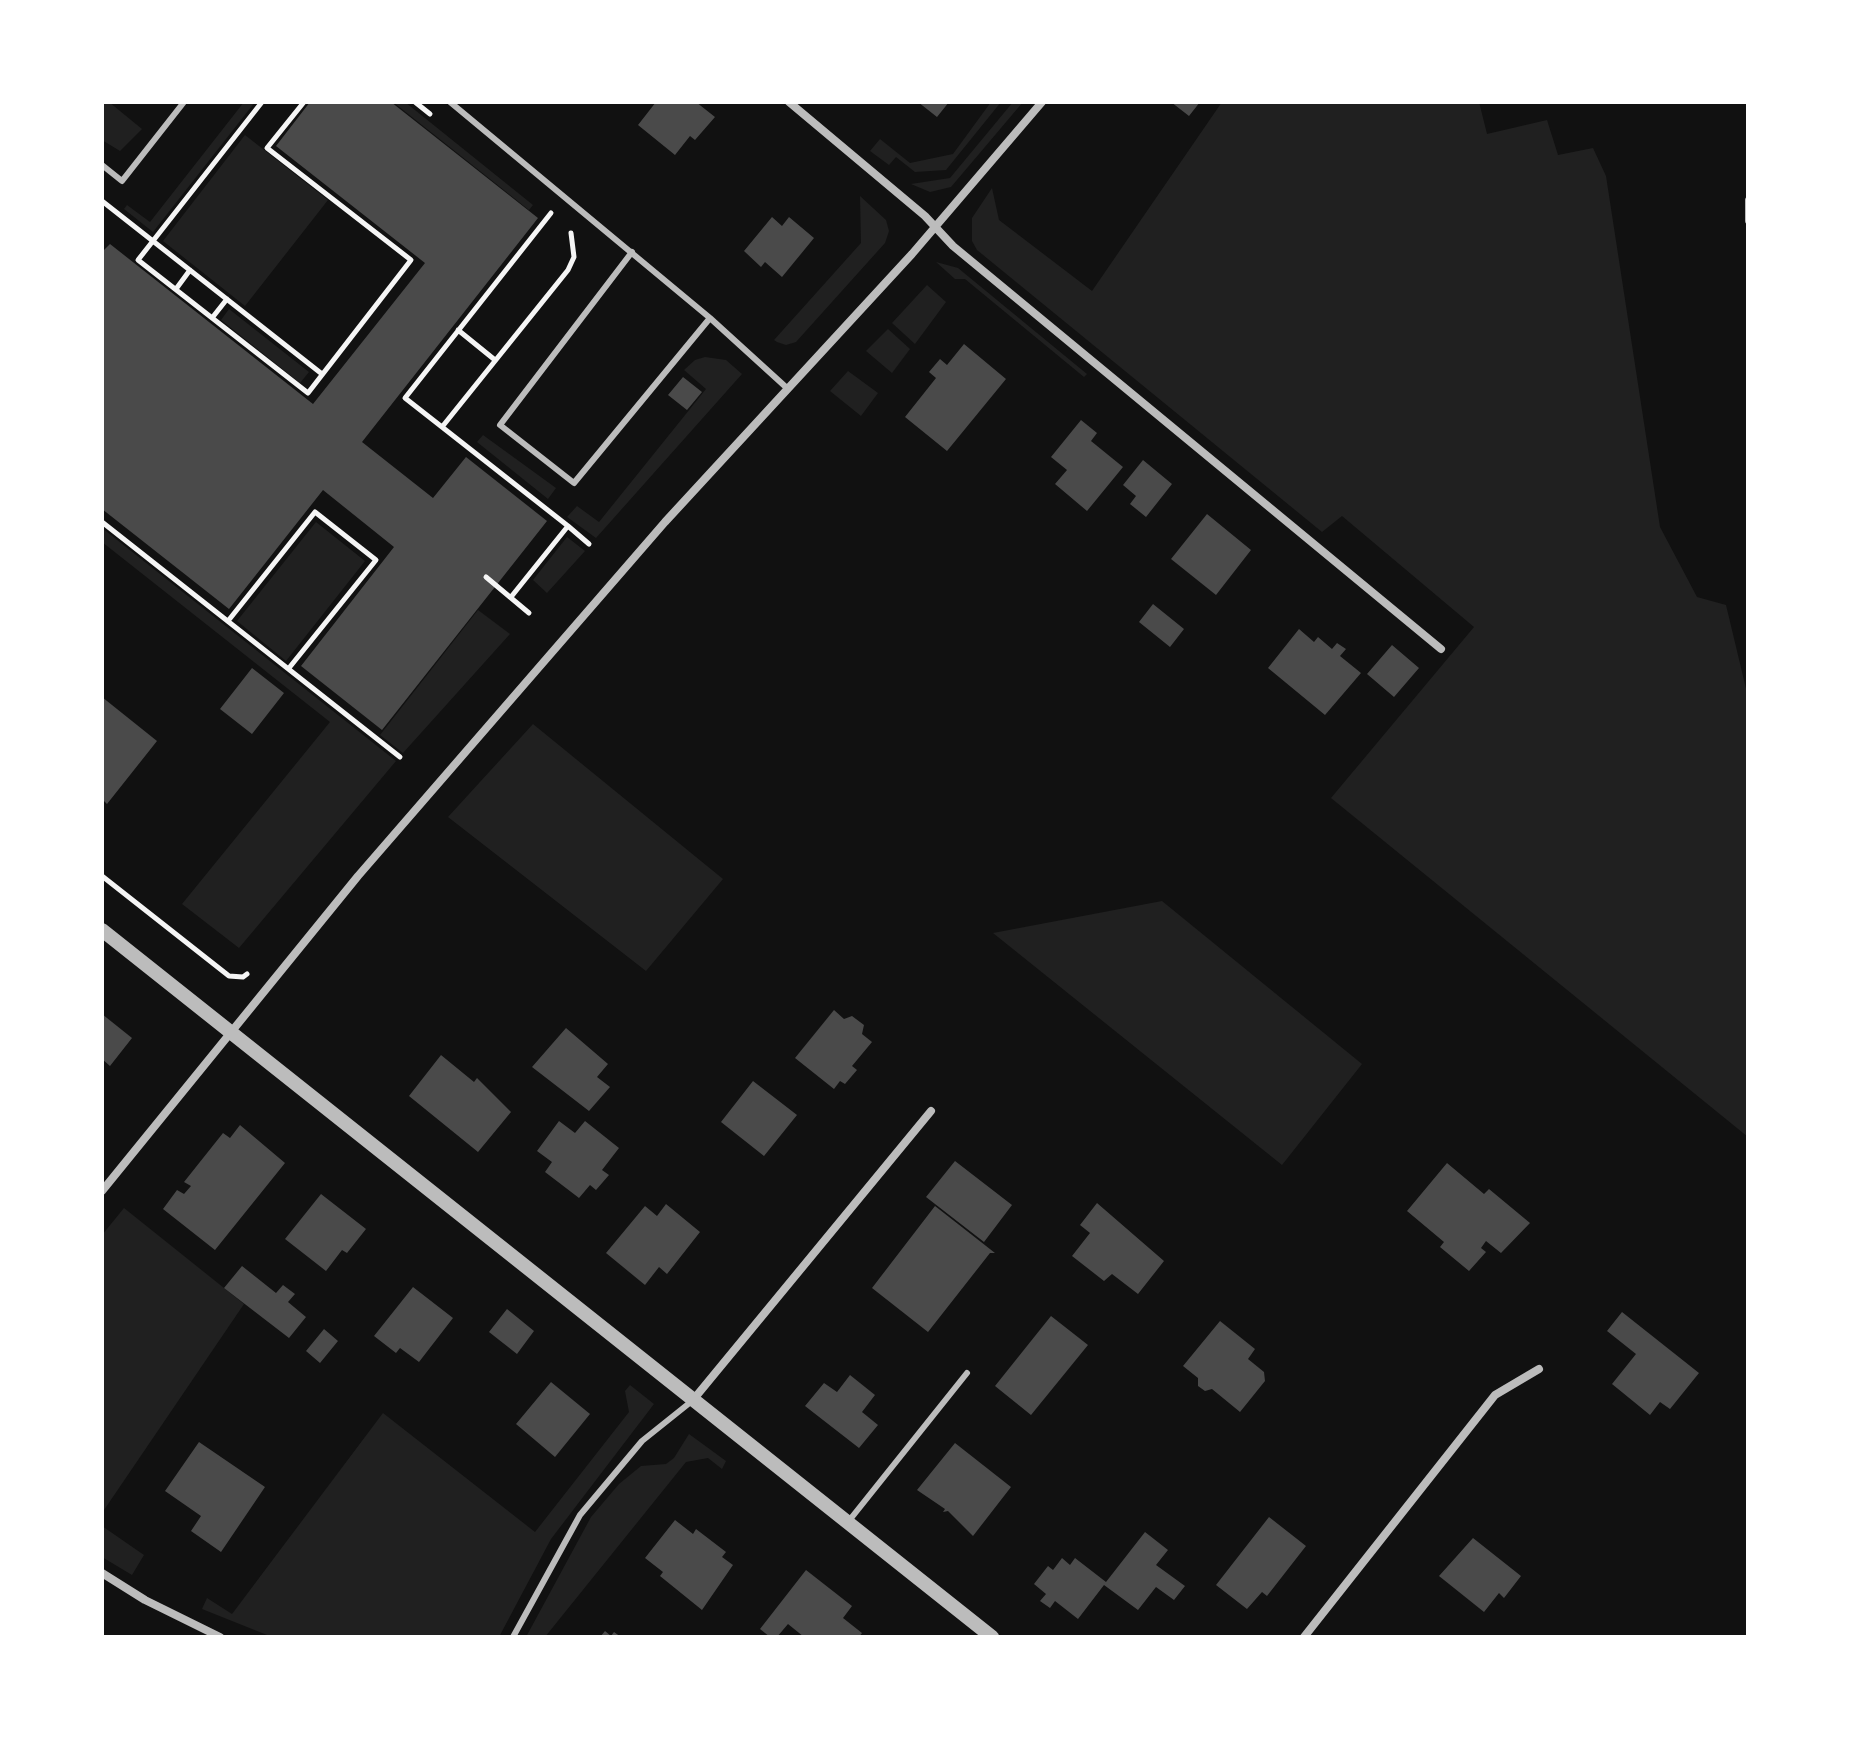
<!DOCTYPE html>
<style>
body{margin:0}
#map{position:relative;width:1850px;height:1739px;overflow:hidden;background:#111;font-family:Cabin,sans-serif}
canvas{display:block}
.frame{position:absolute;inset:0;border:104px solid #fff;pointer-events:none}
</style>
<div id="map">
<canvas width="1850" height="1739"></canvas>
<div class="frame"></div>
</div>
<script>
const ctx = document.querySelector('canvas').getContext('2d');
ctx.lineJoin = 'round';
function fillPath(path, color) { ctx.fillStyle = color; ctx.fill(path, 'evenodd'); }
const toPath = rows => new Path2D(rows.map(r => 'M' + r).join(''));
function strokePath(path, color, width, dash) { ctx.strokeStyle = color; ctx.lineWidth = width; ctx.lineCap = dash ? 'butt' : 'round'; ctx.setLineDash(dash || []); ctx.stroke(path); }
fillPath(toPath([
 [102,102,109,102,142,129,120,151,102,140],
 [244,102,255,102,153,232,124,209,127,205,150,222],
 [393,102,405,102,533,205,529,210],
 [991,102,1001,102,946,170,915,172,896,157,889,165,870,151,880,139,910,163,953,154],
 [1013,102,1023,102,951,187,930,192,911,184,950,178],
 [1222,102,1479,102,1487,134,1547,120,1558,155,1593,148,1606,176,1660,527,1697,597,1726,605,1748,697,1748,1137,1331,798,1474,627,1342,516,1322,532,977,250,972,241,972,218,992,188,999,220,1092,291],
 [245,135,328,200,245,306,163,241],
 [860,196,886,220,889,231,885,243,796,342,786,345,777,342,774,340,861,243],
 [936,262,958,268,1087,374,1084,377,965,279,955,279],
 [927,285,946,302,915,344,892,323],
 [229,309,309,372,300,383,221,320],
 [888,329,910,349,892,373,866,351],
 [705,357,726,360,742,374,596,538,567,517,577,506,599,522,706,389,684,370,695,360],
 [848,371,878,393,861,416,830,391],
 [483,435,556,488,548,499,477,442],
 [316,522,365,561,286,661,237,621],
 [102,528,396,761,239,948,182,904,330,722,102,542],
 [567,537,585,551,547,593,533,580],
 [478,610,510,634,403,753,380,735],
 [533,724,723,879,646,971,448,817],
 [1162,901,1362,1064,1282,1165,993,933],
 [124,1208,244,1304,102,1513,102,1235],
 [630,1385,654,1404,551,1539,499,1637,272,1637,202,1609,207,1598,232,1614,383,1413,535,1532,629,1412,625,1391],
 [689,1434,726,1461,722,1469,708,1458,686,1462,545,1637,526,1637,591,1517,619,1484,641,1466,666,1464,674,1458],
 [102,1526,144,1555,132,1575,102,1557]
]), '#202020');
fillPath(toPath([
 [310,102,391,102,538,218,362,442,433,498,466,457,547,521,382,730,301,666,394,547,323,490,229,609,102,509,102,252,110,244,313,404,425,263,276,146],
 [656,102,696,102,715,117,695,140,690,136,675,155,638,125],
 [918,102,949,102,937,117],
 [1171,102,1200,102,1189,116],
 [772,217,782,226,789,217,814,238,782,277,765,262,761,267,744,251],
 [964,344,1006,379,947,451,905,417,936,378,929,372,940,359,947,365],
 [683,377,702,392,687,410,668,395],
 [1081,420,1097,433,1091,441,1123,467,1087,511,1055,484,1067,470,1051,457],
 [1143,460,1172,484,1146,517,1130,504,1136,496,1123,485],
 [1207,514,1251,550,1216,595,1171,559],
 [1153,604,1184,629,1170,647,1139,622],
 [1299,629,1314,642,1318,637,1332,649,1337,643,1346,649,1340,656,1361,673,1325,715,1268,668],
 [1392,645,1419,668,1394,697,1367,674],
 [252,668,284,693,252,734,220,709],
 [102,697,157,741,107,804,102,799],
 [834,1010,844,1019,852,1016,864,1025,862,1034,872,1042,852,1066,857,1070,845,1084,840,1081,834,1089,795,1058],
 [102,1014,132,1038,110,1066,102,1059],
 [566,1028,608,1064,597,1077,610,1087,589,1111,532,1067],
 [441,1055,474,1082,477,1078,511,1112,478,1152,409,1096],
 [753,1081,797,1115,764,1156,721,1122],
 [559,1121,575,1133,585,1121,619,1148,602,1170,609,1175,596,1190,590,1185,579,1198,545,1172,552,1162,537,1151],
 [240,1125,285,1163,215,1250,163,1209,177,1190,184,1194,191,1186,184,1182,223,1133,230,1138],
 [955,1161,1012,1205,984,1242,926,1197],
 [1447,1163,1484,1194,1489,1189,1530,1223,1501,1253,1486,1241,1481,1248,1486,1252,1469,1271,1440,1247,1444,1242,1407,1211],
 [321,1194,366,1229,347,1253,342,1250,326,1271,285,1239],
 [1097,1203,1164,1261,1138,1294,1112,1274,1104,1281,1072,1256,1090,1233,1080,1225],
 [666,1204,700,1232,667,1274,659,1267,645,1285,606,1253,645,1206,657,1216],
 [935,1206,995,1253,990,1253,928,1332,872,1288],
 [242,1266,276,1293,283,1285,295,1294,288,1302,306,1317,289,1338,224,1288],
 [413,1287,453,1318,419,1362,400,1348,396,1353,374,1336],
 [507,1309,534,1331,517,1354,489,1332],
 [1622,1312,1699,1373,1670,1409,1660,1402,1650,1415,1612,1384,1636,1354,1607,1331],
 [1051,1316,1088,1345,1031,1415,995,1386],
 [1220,1321,1255,1349,1248,1359,1264,1372,1265,1381,1240,1412,1212,1389,1205,1391,1198,1386,1198,1378,1183,1366],
 [324,1329,338,1341,320,1363,306,1351],
 [850,1375,875,1395,862,1412,878,1425,859,1448,805,1406,824,1383,837,1392],
 [551,1382,590,1414,555,1457,516,1424],
 [199,1442,265,1487,221,1552,191,1531,201,1516,165,1491],
 [955,1443,1011,1487,973,1536,948,1511,943,1512,945,1509,917,1490],
 [1269,1517,1306,1546,1267,1596,1262,1592,1247,1609,1216,1585],
 [675,1520,693,1534,696,1529,726,1552,722,1557,733,1565,702,1610,660,1576,663,1572,645,1558],
 [1145,1532,1168,1550,1156,1565,1185,1586,1174,1600,1156,1587,1138,1610,1104,1585,1078,1619,1055,1601,1050,1608,1040,1601,1046,1594,1034,1584,1048,1566,1053,1570,1062,1558,1070,1565,1075,1558,1106,1582],
 [1473,1538,1521,1576,1504,1598,1499,1593,1484,1612,1439,1576],
 [806,1570,852,1606,843,1618,862,1633,859,1637,804,1637,788,1624,777,1637,770,1637,760,1629],
 [605,1631,611,1636,614,1632,621,1637,600,1637]
]), '#4a4a4a');
strokePath(toPath([
 [262,102,138,260,308,393,411,260,267,148,304,102],
 [415,102,430,114],
 [102,201,322,374],
 [176,289,190,270],
 [212,318,227,299],
 [458,330,495,360],
 [442,427,405,398,551,213],
 [102,522,400,757],
 [568,526,589,544],
 [486,577,529,613],
 [511,597,568,526,442,427,568,270,574,257,571,233],
 [228,621,315,512,376,560,289,668],
 [102,876,229,976,243,977,247,974]
]), '#f5f5f5', 5);
strokePath(toPath([
 [450,102,710,318,788,389],
 [102,165,122,181,184,102],
 [1748,200,1748,221],
 [632,252,500,425,574,483,710,318],
 [848,1522,967,1373],
 [513,1637,580,1515,642,1441,692,1401]
]), '#bcbcbc', 6);
strokePath(toPath([
 [789,102,925,216,953,246,1441,649],
 [102,1191,358,876,665,522,912,254,1042,102],
 [693,1400,931,1111],
 [102,1573,145,1600,220,1637],
 [1304,1637,1495,1395,1539,1369]
]), '#bcbcbc', 8);
strokePath(toPath([
 [102,930,992,1637]
]), '#bcbcbc', 14);
</script>
